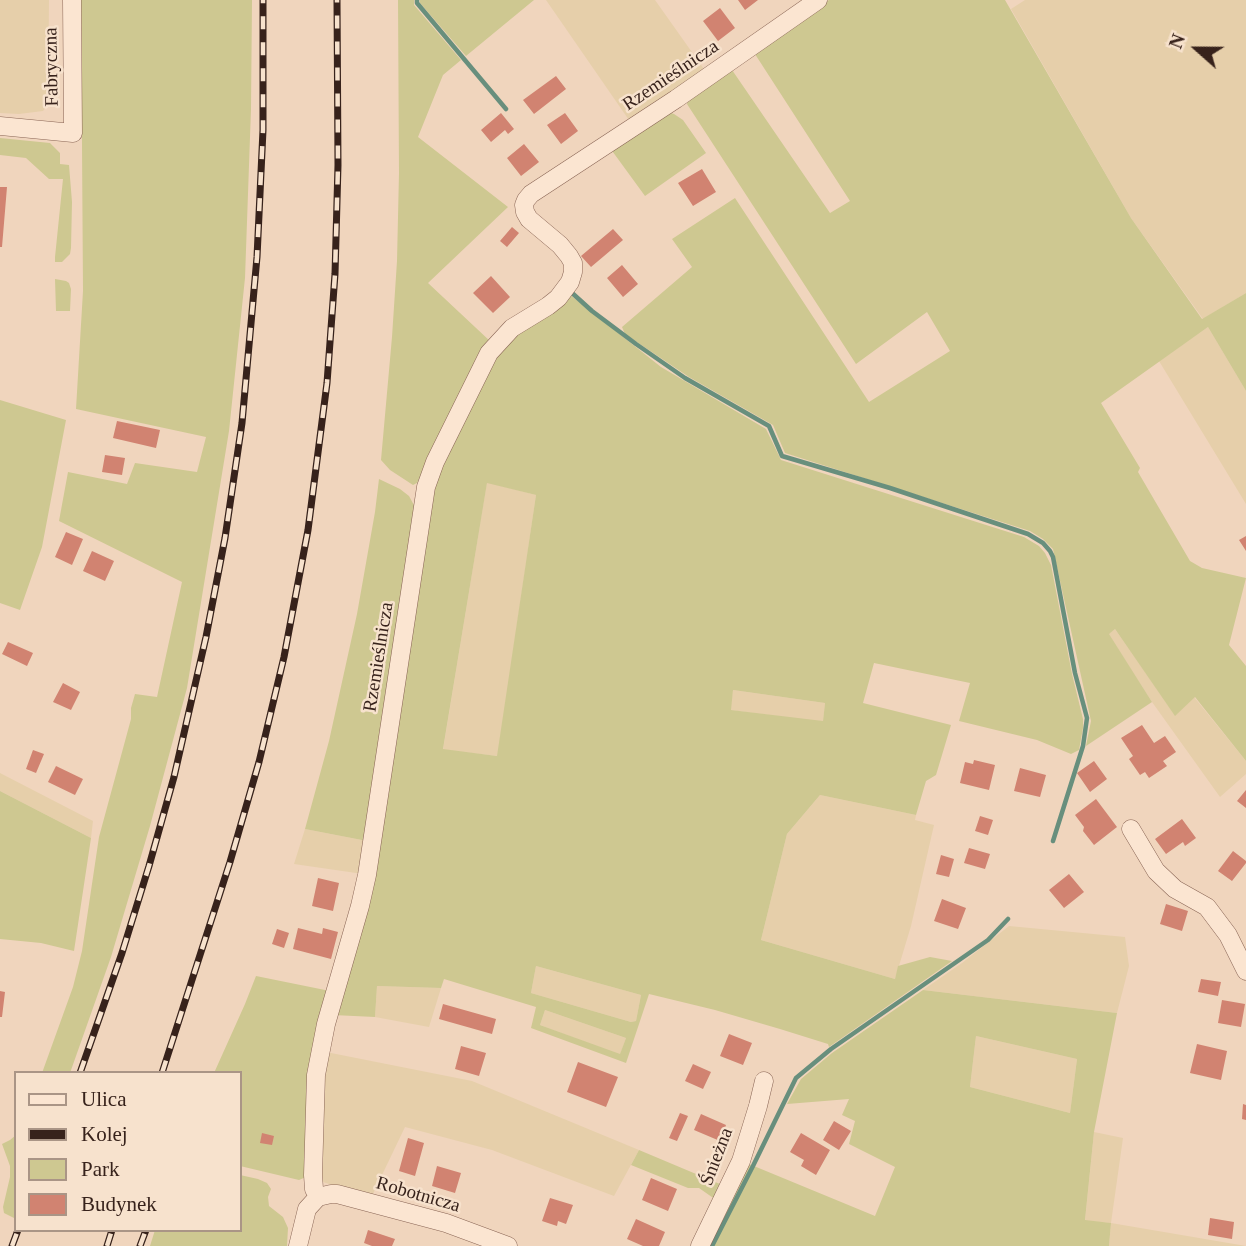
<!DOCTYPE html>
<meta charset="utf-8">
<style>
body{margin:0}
#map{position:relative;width:1246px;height:1246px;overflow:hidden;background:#f0d5bd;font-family:Georgia,serif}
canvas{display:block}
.legend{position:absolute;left:14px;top:1071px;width:228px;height:161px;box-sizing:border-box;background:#f7e2cd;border:2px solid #aa9586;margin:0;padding:9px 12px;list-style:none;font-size:21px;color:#37221b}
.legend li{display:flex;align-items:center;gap:14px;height:35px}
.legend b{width:35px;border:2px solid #aa9586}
.north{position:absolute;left:1162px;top:14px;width:70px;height:70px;-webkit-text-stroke:5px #f7e2cd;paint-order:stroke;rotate:291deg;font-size:19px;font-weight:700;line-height:28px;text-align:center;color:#37221b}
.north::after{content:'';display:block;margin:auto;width:24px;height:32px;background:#37221b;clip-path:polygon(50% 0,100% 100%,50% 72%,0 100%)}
</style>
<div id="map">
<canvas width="1246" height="1246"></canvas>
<ul class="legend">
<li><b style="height:9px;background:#fbe5d1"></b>Ulica</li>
<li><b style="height:9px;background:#37221b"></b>Kolej</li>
<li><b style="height:19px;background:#cec891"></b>Park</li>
<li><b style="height:19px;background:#d18371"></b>Budynek</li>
</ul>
<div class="north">N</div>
</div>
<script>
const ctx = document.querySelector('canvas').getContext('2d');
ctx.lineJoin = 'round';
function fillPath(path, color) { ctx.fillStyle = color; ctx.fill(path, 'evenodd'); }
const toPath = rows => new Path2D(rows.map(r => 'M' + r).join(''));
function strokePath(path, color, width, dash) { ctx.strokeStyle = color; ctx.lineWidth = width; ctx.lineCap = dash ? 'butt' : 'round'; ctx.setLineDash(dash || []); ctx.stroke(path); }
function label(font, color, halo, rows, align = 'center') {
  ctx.font = font + ' Georgia,serif'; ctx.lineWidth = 5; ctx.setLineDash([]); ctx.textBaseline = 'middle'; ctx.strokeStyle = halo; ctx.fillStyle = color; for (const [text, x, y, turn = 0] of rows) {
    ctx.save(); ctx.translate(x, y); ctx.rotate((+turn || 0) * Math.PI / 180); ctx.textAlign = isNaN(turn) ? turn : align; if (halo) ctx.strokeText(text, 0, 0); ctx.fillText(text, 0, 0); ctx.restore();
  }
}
fillPath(toPath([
 [0,0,49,0,48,105,43,111,19,114,0,113],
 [546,0,655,0,706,72,631,123],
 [1025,0,1246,0,1246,293,1203,319,1131,218,1011,9],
 [1208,327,1246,391,1246,504,1159,361],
 [487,482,536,495,498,756,443,750],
 [1115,629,1175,715,1194,697,1246,761,1246,774,1220,797,1152,702,1108,634],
 [733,690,825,703,823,722,730,710],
 [0,773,93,821,91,838,0,791],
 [820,795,916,815,915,820,934,825,911,926,895,979,761,940,787,834],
 [305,829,367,841,363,874,294,864],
 [1009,926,1125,937,1129,966,1117,1013,923,990,962,963],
 [536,966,641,995,636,1021,631,1022,531,993],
 [377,986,441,988,429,1027,375,1017],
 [545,1010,626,1038,620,1055,540,1025],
 [976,1036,1077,1059,1070,1113,970,1087],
 [326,1052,472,1081,639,1150,614,1196,492,1150,405,1127,371,1198,323,1182,319,1177],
 [1094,1132,1123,1138,1111,1223,1246,1246,1109,1246,1111,1223,1085,1221]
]), '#e6cfaa');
fillPath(toPath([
 [81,0,252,0,251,109,245,278,229,431,187,688,150,826,111,957,70,1073,42,1073,73,987,82,951,99,837,131,719,131,708,135,694,157,697,182,582,59,521,68,472,127,484,135,463,197,472,206,437,76,409,83,291],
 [398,0,414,0,414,5,461,60,443,75,418,137,508,207,428,283,491,342,466,386,417,483,413,485,390,470,381,460,392,337,397,261,399,173],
 [420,0,534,0,466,56,420,3],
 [829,0,1005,0,1131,218,1202,319,1246,293,1246,391,1208,327,1101,403,1140,468,1138,472,1190,561,1202,568,1246,578,1229,645,1246,666,1246,761,1195,697,1175,716,1115,629,1109,634,1152,702,1086,746,1091,721,1053,549,1043,539,1030,531,785,453,773,425,689,377,625,334,622,327,692,267,672,239,735,198,869,402,950,351,927,312,856,364,687,104,689,97,730,67,830,213,850,201,753,51],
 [668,112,674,114,683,120,706,153,645,196,610,148],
 [0,138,50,143,60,153,60,164,69,165,72,202,71,248,70,254,62,262,55,262,55,257,63,179,49,179,26,158,0,155],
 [55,279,66,281,69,283,71,289,70,311,56,311],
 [569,294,661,367,766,429,781,460,1024,537,1039,546,1045,553,1051,565,1072,674,1083,719,1083,728,1079,750,1071,754,1037,740,959,721,970,683,874,663,863,703,951,725,936,775,926,781,916,815,820,795,787,834,761,940,895,979,898,966,930,957,952,961,829,1047,828,1044,780,1029,715,1010,649,994,626,1063,531,1028,536,1007,444,979,441,988,377,986,375,1017,333,1015,435,472,493,357,510,337],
 [487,483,536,495,497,756,443,749],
 [733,690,825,703,823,721,731,710],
 [536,966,641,995,636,1021,631,1022,531,993],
 [545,1010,626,1038,620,1054,540,1025],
 [0,400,66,420,42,547,20,610,0,603],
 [379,479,400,489,409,496,415,507,367,841,305,829,329,741,357,614,375,512],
 [0,791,91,838,74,951,41,943,0,939],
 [256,976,330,991,306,1177,299,1180,240,1166,240,1073,214,1073,245,1004],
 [923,990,1117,1013,1094,1132,1085,1220,1111,1223,1109,1246,704,1246,749,1164,875,1216,895,1167,849,1144,855,1121,842,1115,849,1099,787,1104,801,1079,832,1053],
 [976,1036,1077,1059,1070,1113,970,1087],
 [16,1135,16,1213,14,1218,4,1213,3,1207,10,1177,10,1166,2,1144,10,1140],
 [639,1150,727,1187,719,1202,699,1188,688,1188,631,1165],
 [240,1175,258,1179,267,1183,271,1189,268,1197,269,1206,283,1217,288,1228,287,1246,150,1246,155,1230,240,1230]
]), '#cec891');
strokePath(toPath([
 [417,0,417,3,506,109],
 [572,290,571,292,592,311,636,344,685,378,769,426,782,456,890,488,1028,534,1043,543,1050,551,1053,557,1075,673,1087,718,1083,746,1053,841],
 [712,1246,753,1166,796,1078,831,1049,988,940,1008,919]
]), '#688f7d', 4.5);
fillPath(toPath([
 [738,0,758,0,745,10],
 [720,8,735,28,718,41,703,21],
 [556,76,566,89,534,114,523,100],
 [501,113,514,129,508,134,505,130,491,142,481,130],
 [565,113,578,131,561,144,547,125],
 [524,144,539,162,521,176,507,158],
 [702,169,716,192,693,206,678,183],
 [0,187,7,187,2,247,0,247],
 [512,227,519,233,507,247,500,241],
 [613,229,623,240,591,267,581,256],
 [622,265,638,284,623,297,607,278],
 [491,276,510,297,493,313,473,293],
 [117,421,160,430,156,448,113,438],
 [105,455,125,458,122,475,102,472],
 [66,532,83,539,72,565,55,557],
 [1246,536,1246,551,1239,540],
 [92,551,114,561,105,581,83,571],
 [8,642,33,653,27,666,2,654],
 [63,683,80,692,71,710,53,702],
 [1142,725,1154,743,1165,736,1176,752,1163,761,1167,766,1149,778,1145,772,1140,775,1129,759,1133,756,1121,738],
 [33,750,44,754,36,773,26,769],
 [974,760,995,765,989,790,960,783,965,762,973,764],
 [1094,761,1107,779,1090,792,1077,773],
 [56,766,83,779,75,795,48,782],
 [1020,768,1046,775,1040,797,1014,791],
 [1246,790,1246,808,1237,801],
 [1096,799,1117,827,1094,845,1083,831,1084,827,1075,815],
 [980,816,993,820,988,835,975,831],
 [1182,819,1196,838,1185,846,1183,842,1166,854,1155,839],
 [969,848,990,854,985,869,964,863],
 [1233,851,1246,861,1246,863,1232,881,1218,871],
 [941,855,954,859,949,877,936,874],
 [1069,874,1084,892,1064,908,1049,890],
 [318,878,339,883,333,911,312,906],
 [942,899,966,908,958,929,934,921],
 [1166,904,1188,911,1182,931,1160,924],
 [298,928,322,934,323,928,338,932,331,959,293,949],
 [277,929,289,933,284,948,272,944],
 [1201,979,1221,982,1218,996,1198,992],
 [0,991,5,992,2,1017,0,1017],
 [1222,1000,1245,1004,1241,1027,1218,1023],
 [443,1004,496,1019,492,1034,439,1019],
 [729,1034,752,1043,743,1065,720,1056],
 [1197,1044,1227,1051,1221,1080,1190,1073],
 [461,1046,486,1053,479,1076,455,1069],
 [578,1062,618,1077,606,1107,567,1092],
 [693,1064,711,1072,703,1089,685,1081],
 [1243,1104,1246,1105,1246,1120,1242,1119],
 [680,1113,688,1116,677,1141,669,1138],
 [701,1114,726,1125,720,1141,694,1130],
 [834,1121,851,1131,839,1150,823,1140],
 [262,1133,274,1136,272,1145,260,1143],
 [801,1133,830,1150,816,1175,801,1166,804,1160,790,1152],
 [408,1138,424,1143,415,1176,399,1171],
 [437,1166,461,1173,455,1193,432,1186],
 [651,1178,677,1189,668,1211,642,1200],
 [550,1198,573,1205,566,1224,558,1221,557,1226,542,1221],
 [1210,1218,1234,1222,1232,1239,1208,1235],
 [636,1219,665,1232,659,1246,643,1246,627,1239],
 [368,1230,395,1239,392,1246,372,1246,364,1243]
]), '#d18371');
const street = toPath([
 [0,126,73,133,72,0],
 [1131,829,1156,871,1175,889,1207,907,1228,935,1246,971],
 [318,1197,314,1189,313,1175,316,1075,326,1024,360,906,367,875,426,487,435,462,489,353,512,328,548,306,558,298,570,282,573,272,573,263,569,256,560,245,529,219,525,212,524,205,526,200,531,194,676,99,818,0],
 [298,1246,307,1209,318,1197,331,1194,337,1194,446,1223,508,1246],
 [700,1246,741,1161,758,1106,764,1081]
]);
strokePath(street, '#896555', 19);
strokePath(street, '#fbe5d1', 18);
const rail = toPath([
 [80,1073,122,953,149,866,174,777,206,637,225,538,242,423,257,257,263,130,263,0],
 [162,1073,230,862,259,762,284,657,308,530,327,383,335,274,338,165,337,0],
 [12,1246,18,1230],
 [107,1246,112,1230],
 [140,1246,146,1230]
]);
strokePath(rail, '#37221b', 7);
strokePath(rail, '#f7e2cd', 4.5, [13]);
label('19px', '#37221b', '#f7e2cd', [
 ["Fabryczna",52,67,-91],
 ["Rzemieślnicza",671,76,-34],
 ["Rzemieślnicza",379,657,-81],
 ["Śnieżna",717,1157,-69],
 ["Robotnicza",418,1195,16]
]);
</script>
